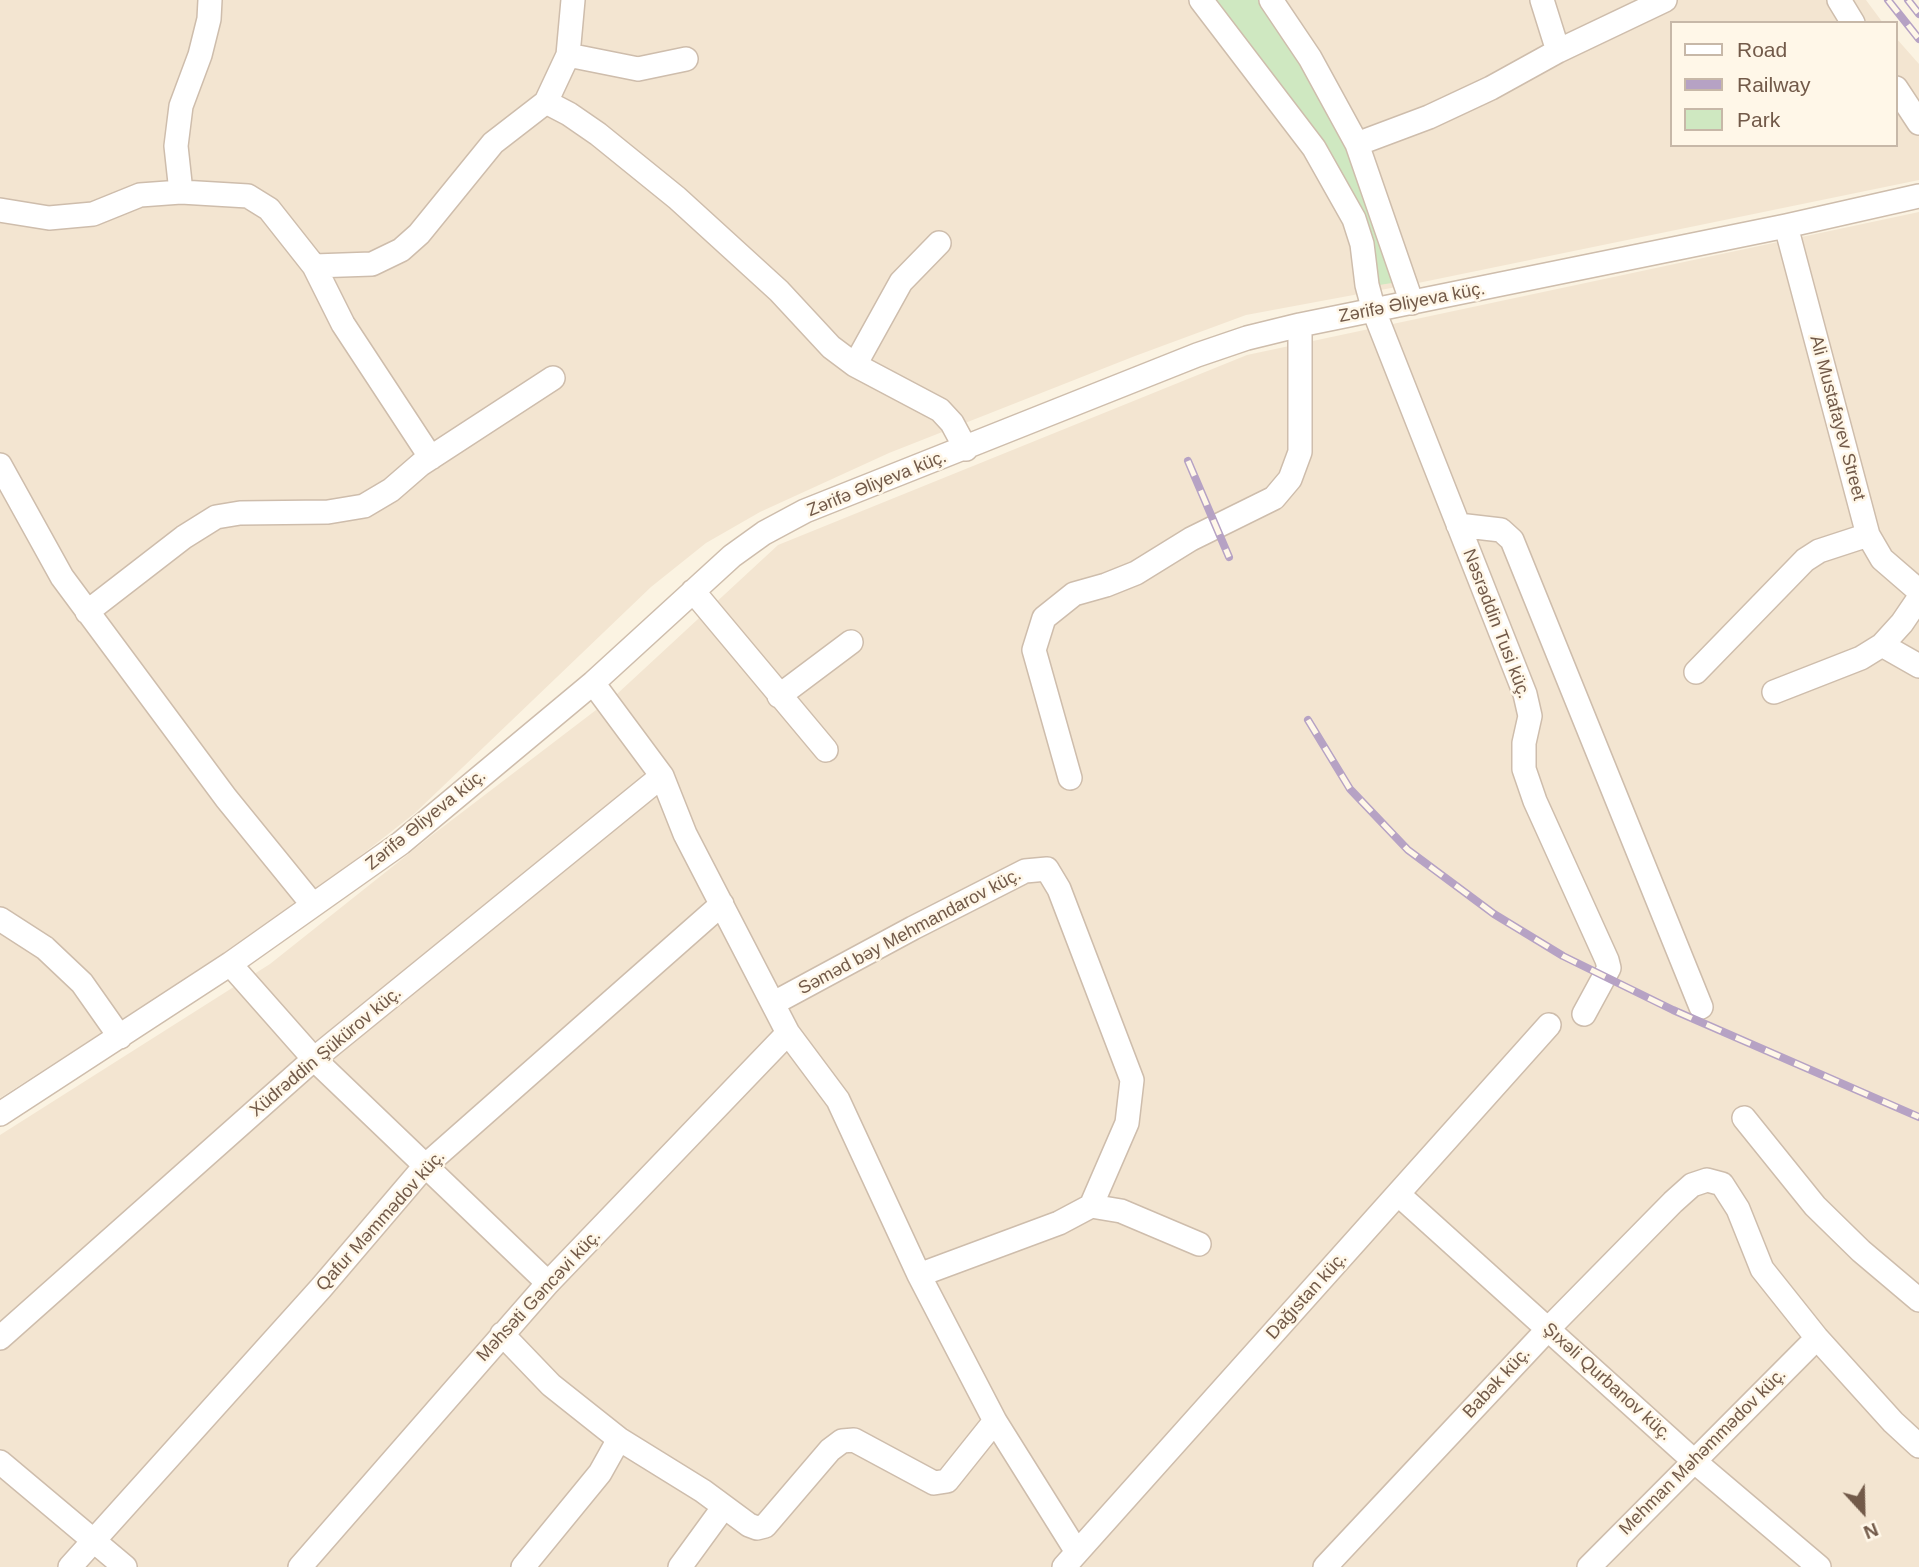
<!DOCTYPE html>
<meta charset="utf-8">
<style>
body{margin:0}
#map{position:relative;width:1919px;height:1567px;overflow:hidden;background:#fbf3e2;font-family:Arial,sans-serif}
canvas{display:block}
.legend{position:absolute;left:1670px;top:21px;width:228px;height:126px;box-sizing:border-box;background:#fff7e8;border:2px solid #c7b8a8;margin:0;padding:9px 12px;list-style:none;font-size:21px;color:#725a49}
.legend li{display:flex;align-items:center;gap:14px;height:35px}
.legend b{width:35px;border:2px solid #c7b8a8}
.north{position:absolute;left:1828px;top:1476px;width:70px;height:70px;-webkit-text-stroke:5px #fff7e8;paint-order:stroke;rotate:158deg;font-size:19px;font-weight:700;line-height:28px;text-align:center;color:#725a49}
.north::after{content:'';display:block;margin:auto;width:24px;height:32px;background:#725a49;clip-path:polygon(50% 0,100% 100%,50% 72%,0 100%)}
</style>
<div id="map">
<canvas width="1919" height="1567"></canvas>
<ul class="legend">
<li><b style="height:9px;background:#fff"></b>Road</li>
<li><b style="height:9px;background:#b6a2c4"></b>Railway</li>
<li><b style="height:19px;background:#cfe8c1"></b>Park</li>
</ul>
<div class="north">N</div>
</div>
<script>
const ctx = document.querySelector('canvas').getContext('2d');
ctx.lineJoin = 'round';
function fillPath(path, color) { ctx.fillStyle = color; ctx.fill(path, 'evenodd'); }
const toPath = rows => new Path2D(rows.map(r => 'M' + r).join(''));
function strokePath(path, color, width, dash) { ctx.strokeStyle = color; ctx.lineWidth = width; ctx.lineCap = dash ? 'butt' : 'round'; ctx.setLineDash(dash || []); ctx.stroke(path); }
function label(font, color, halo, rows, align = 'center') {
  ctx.font = font + ' Arial,sans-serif'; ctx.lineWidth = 5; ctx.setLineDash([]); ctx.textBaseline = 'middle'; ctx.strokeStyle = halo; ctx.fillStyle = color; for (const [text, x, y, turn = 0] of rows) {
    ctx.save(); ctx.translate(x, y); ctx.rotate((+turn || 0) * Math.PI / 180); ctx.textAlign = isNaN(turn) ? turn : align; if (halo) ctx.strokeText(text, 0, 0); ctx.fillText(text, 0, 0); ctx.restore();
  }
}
fillPath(toPath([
 [0,0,1866,0,1883,23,1672,23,1672,145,1896,145,1896,38,1919,64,1919,180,1418,283,1246,315,1135,356,889,453,760,512,706,543,651,587,415,813,327,882,255,934,0,1098],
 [1919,212,1919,1567,0,1567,0,1135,270,964,431,836,617,694,778,545,1247,355]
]), '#f3e5d1');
fillPath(toPath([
 [1210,0,1258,0,1305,69,1336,122,1398,282,1373,286,1372,262]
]), '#cfe8c1');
const minor = toPath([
 [1201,0,1314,148,1354,219,1362,244,1367,285,1374,311,1525,694,1530,716,1524,743,1524,769,1535,801,1607,960,1609,968,1584,1014],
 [1271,0,1310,58,1357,144,1412,303],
 [1542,0,1558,51],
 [1839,0,1853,23],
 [568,55,638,69,686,59],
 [1896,88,1919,123],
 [546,102,569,114,598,134,677,198,779,291,831,347,855,365,940,410,952,423,966,449],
 [546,102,568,55,573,0],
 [1357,144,1429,117,1491,88,1558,51,1665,0],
 [181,192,176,146,181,106,200,55,209,19,210,0],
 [0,210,49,218,93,214,140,195,181,192,248,196,269,209,314,266,372,264,401,250,419,234,493,143,546,102],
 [1786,226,1868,535,1882,559,1919,591],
 [314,266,343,324,431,458],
 [855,365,901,282,939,243],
 [0,465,62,577,226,798,313,905],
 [1458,525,1501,530,1512,540,1701,1007],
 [693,591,826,750],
 [87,612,184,537,216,517,240,513,328,512,364,506,391,490,421,464,553,378],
 [1882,645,1919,666],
 [1696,672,1805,560,1819,551,1868,535],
 [593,683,662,776,685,834,788,1033,838,1100,919,1275,995,1421,1077,1552],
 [1774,692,1861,658,1882,645,1902,623,1919,598],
 [779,696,851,642],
 [1070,778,1034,650,1044,618,1074,594,1106,585,1136,573,1191,539,1274,498,1290,479,1300,452,1300,325],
 [0,919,45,948,82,983,120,1037],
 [230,964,314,1059,548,1283],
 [774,1003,913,928,1025,871,1047,869,1059,889,1132,1080,1127,1123,1091,1206,1059,1223,919,1275],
 [0,1114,230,964,401,843,593,683,732,556,764,533,805,511,1197,355,1247,338,1300,325,1786,226,1919,196],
 [1744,1118,1815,1206,1861,1251,1919,1300],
 [1398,1194,1694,1461,1819,1567],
 [1091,1206,1121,1211,1199,1244],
 [502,1334,551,1385,619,1439,703,1491,749,1525,757,1528,765,1526,830,1450,842,1441,854,1440,934,1483,947,1481,995,1421],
 [0,1338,314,1059,662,776],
 [0,1462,125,1567],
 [70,1567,321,1288,425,1166,722,904],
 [300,1567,548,1283,788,1033],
 [523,1567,600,1473,619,1439],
 [680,1567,723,1508],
 [1064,1567,1549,1025],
 [1325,1567,1549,1328,1673,1202,1692,1185,1707,1180,1722,1184,1738,1209,1762,1269,1817,1338,1893,1422,1919,1446],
 [1589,1567,1817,1338]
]);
strokePath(minor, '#cebdac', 26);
strokePath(minor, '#fff', 23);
const rail = toPath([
 [1888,0,1919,39],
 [1908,0,1919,14],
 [1188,461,1229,557],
 [1308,720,1350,789,1408,850,1494,914,1563,956,1673,1010,1919,1117]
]);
strokePath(rail, '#b6a2c4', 8);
strokePath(rail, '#fff7e8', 5, [16]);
label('18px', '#725a49', '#fff7e8', [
 ["Zərifə Əliyeva küç.",1412,303,-11],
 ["Ali Mustafayev Street",1837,418,75],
 ["Zərifə Əliyeva küç.",877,484,-22],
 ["Nəsrəddin Tusi küç.",1496,624,69],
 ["Zərifə Əliyeva küç.",426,820,-39],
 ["Səməd bəy Mehmandarov küç.",910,932,-28],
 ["Xüdrəddin Şükürov küç.",326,1052,-40],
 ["Qafur Məmmədov küç.",381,1221,-48],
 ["Məhsəti Gəncəvi küç.",539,1296,-47],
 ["Dağıstan küç.",1307,1296,-48],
 ["Şıxəli Qurbanov küç.",1607,1382,42],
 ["Babək küç.",1497,1383,-47],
 ["Mehman Məhəmmədov küç.",1703,1452,-45]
]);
</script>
